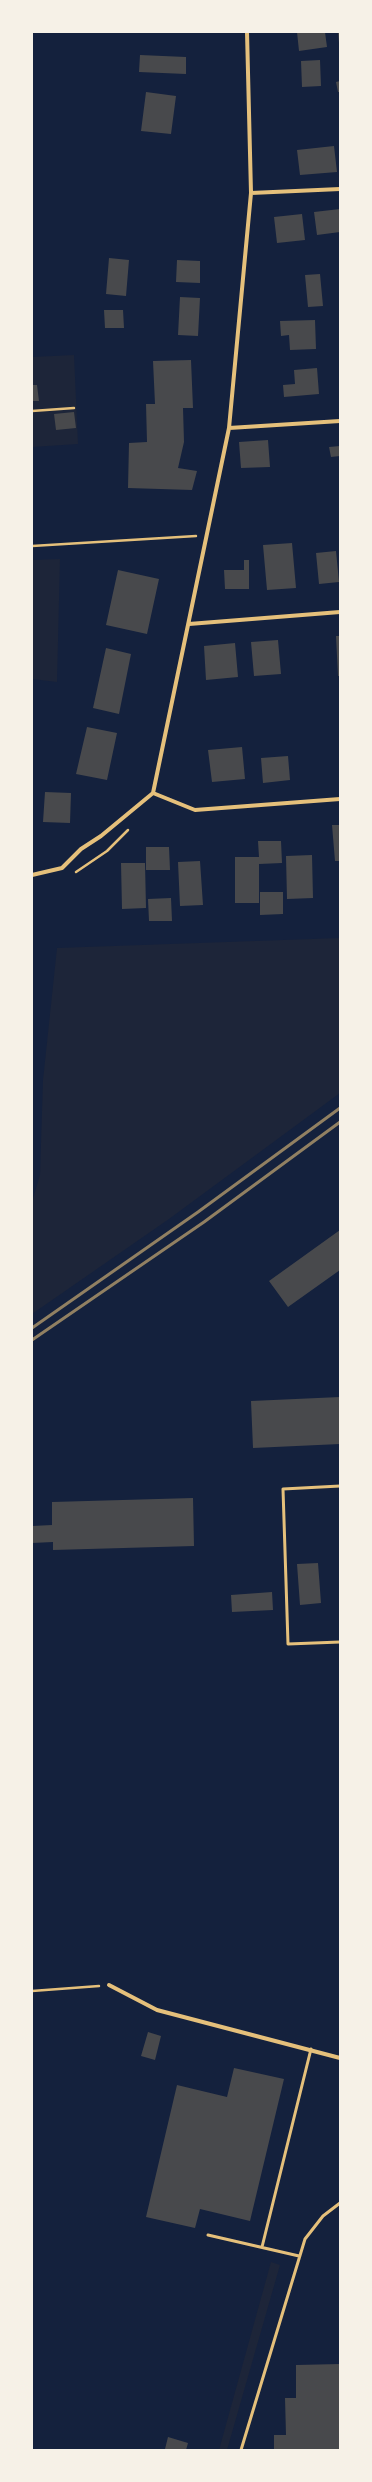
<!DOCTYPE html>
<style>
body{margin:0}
#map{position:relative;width:372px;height:2482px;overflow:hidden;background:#14213d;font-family:Raleway,sans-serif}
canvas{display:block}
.frame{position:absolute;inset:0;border:33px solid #f6f1e7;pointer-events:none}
</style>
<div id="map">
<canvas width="372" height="2482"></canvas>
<div class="frame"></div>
</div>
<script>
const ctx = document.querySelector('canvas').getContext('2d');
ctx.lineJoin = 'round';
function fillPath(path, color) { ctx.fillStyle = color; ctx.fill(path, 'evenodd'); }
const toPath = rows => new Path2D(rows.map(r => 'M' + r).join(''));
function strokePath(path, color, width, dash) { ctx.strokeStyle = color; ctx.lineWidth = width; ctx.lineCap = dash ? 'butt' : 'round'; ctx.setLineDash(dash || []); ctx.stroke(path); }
fillPath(toPath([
 [74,355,78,444,32,447,32,357],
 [60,559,57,682,32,679,32,560],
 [340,938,340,1093,169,1219,32,1314,32,1202,40,1175,43,1080,57,948],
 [271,2262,280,2265,227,2450,219,2450]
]), '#1d2539');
fillPath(toPath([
 [297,32,325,32,327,47,299,51],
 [338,32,340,32,340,43,339,43],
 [140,55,186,57,186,74,139,72],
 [320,60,321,86,302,87,301,61],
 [340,81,340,92,338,92,336,82],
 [146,92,176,96,171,134,141,131],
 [334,146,337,172,300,175,297,150],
 [340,209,340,232,317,235,314,212],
 [302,214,305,240,277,243,274,217],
 [109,258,129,260,126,296,106,294],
 [177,260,200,261,200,283,176,282],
 [320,274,323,306,308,307,305,275],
 [180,297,200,298,198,336,178,335],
 [104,310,123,310,124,328,105,328],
 [315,320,316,349,290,350,289,335,281,336,280,321],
 [191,360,193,408,183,408,184,442,178,468,197,471,192,490,128,488,129,443,147,442,146,404,155,404,153,361],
 [317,368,319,394,284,397,283,385,295,384,294,370],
 [32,385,37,385,39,401,32,401],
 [74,412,76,428,56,430,54,414],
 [268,440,270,467,241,468,239,442],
 [340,446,340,456,331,457,329,447],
 [292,543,296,588,267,590,263,545],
 [336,551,339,582,319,584,316,553],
 [244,560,249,560,249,589,225,589,224,570,244,570],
 [118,570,159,579,147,634,106,625],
 [336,636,340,636,340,676,338,676],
 [278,640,281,674,254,676,251,642],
 [235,643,238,677,206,680,204,646],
 [106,648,131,654,119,714,93,708],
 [87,727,117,733,107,780,76,774],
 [242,747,245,779,212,782,208,750],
 [288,756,290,780,263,783,261,758],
 [45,792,71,793,70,823,43,822],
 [332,825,340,825,340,861,335,861],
 [258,841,281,841,282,863,259,864,259,903,235,903,235,857,259,857],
 [146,847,169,847,170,870,146,870],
 [312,855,313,898,287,899,286,856],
 [200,861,203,905,180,906,178,862],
 [121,863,145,863,146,908,122,909],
 [260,892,283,892,283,914,260,915],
 [171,898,172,921,149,921,148,899],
 [340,1230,340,1270,288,1307,269,1281],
 [340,1397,340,1444,253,1448,251,1401],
 [193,1498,194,1546,53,1550,53,1542,32,1543,32,1526,52,1525,52,1502],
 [318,1563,321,1603,300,1605,297,1564],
 [272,1592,273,1610,232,1612,231,1595],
 [148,2032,161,2036,155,2060,141,2056],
 [234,2068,284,2079,250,2221,200,2209,195,2228,146,2217,177,2085,227,2097],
 [340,2364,340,2450,274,2450,274,2435,286,2435,285,2398,296,2398,296,2365],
 [168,2437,188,2443,186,2450,165,2449]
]), '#48494c');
strokePath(toPath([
 [32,411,74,408],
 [32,546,196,536],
 [76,872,107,851,128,830],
 [32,1991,99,1986]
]), '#e5c07b', 2.5);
strokePath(toPath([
 [340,1486,283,1489,288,1644,340,1642],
 [208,2235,299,2256],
 [262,2247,311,2049],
 [241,2450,305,2239,323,2216,340,2203]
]), '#e5c07b', 3);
strokePath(toPath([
 [251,193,340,189],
 [229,428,340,421],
 [189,624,340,612],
 [153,793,195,810,340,799],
 [32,875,62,868,81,849,101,836,153,793,229,428,251,193,247,32],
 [109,1985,157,2010,340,2058]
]), '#e5c07b', 4);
strokePath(toPath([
 [32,1328,198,1212,340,1108],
 [32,1340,204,1222,340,1122]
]), '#918062', 3);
</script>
